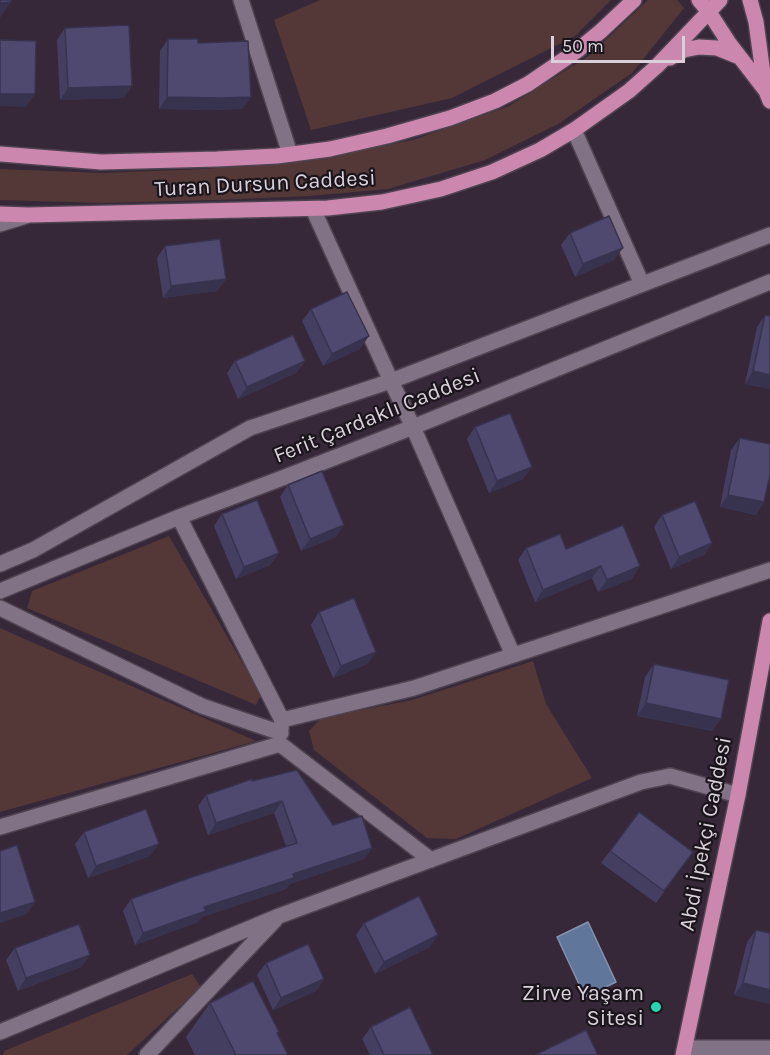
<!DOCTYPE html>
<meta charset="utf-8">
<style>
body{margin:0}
#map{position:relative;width:770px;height:1055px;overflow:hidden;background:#362839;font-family:Karla,sans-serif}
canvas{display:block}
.scale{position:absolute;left:551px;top:36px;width:134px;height:27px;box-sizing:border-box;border:3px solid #d9d0db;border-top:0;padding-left:8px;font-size:18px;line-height:21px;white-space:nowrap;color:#d9d0db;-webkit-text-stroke:4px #1a141b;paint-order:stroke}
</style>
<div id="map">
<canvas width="770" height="1055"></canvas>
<div class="scale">50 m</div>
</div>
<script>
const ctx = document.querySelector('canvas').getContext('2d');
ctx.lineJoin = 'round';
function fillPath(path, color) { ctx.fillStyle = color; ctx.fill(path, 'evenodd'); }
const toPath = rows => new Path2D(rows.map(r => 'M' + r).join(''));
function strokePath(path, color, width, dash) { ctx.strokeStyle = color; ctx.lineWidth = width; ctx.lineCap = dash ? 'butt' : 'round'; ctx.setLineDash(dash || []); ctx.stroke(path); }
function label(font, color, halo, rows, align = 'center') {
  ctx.font = font + ' Karla,sans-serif'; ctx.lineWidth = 4.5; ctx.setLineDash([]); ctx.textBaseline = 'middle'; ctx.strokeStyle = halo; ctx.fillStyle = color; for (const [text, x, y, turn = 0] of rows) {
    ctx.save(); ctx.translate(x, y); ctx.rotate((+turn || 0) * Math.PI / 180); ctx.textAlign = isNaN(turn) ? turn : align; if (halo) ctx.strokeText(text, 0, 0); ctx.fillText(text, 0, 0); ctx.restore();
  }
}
fillPath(toPath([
 [320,0,611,0,575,36,452,98,311,130,274,20],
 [648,0,677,0,684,8,632,73,558,124,485,160,388,189,309,196,215,200,103,203,0,200,0,169,101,173,204,169,303,161,413,140,509,106,590,55],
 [169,536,261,695,256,705,27,608,32,591],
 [0,628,256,741,0,812],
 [533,661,546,704,592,778,456,839,427,838,314,750,309,731,321,718,412,700],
 [192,974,201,987,127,1055,3,1055,4,1051]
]), '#533837');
const water = toPath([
 [588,922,616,982,585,997,557,937,588,922]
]);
fillPath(water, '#61769b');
strokePath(water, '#8591ae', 1.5);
const minor = toPath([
 [241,0,290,154],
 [574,130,642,284],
 [313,209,391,381,413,427,513,655],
 [0,224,26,216],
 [179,517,282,720,281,729],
 [0,564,33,550,250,428,391,381,770,235],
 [0,591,179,517,285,477,413,427,770,282],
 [0,608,202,706,281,733],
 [282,720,414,688,770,570],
 [280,744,431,860],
 [0,827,280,744],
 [0,1032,279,916,641,782,670,776,738,795],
 [685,1048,770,1048],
 [147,1055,275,920]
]);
const major = toPath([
 [699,0,709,12,729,43,766,91,770,101],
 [750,0,756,22,765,88],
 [670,58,684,50,699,47,717,48,737,56],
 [0,154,101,162,217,159,277,156,330,149,387,136,450,118,495,101,528,84,578,50,601,31,634,0],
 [0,214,28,215,328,208,382,202,441,189,492,172,540,150,574,130,629,91,657,66,720,0],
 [683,1055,738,795,770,621]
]);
strokePath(minor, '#4f4351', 18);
strokePath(major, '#4f4351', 18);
strokePath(minor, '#827285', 15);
strokePath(major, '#cb87ad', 15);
fillPath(toPath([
 [65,28,124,98,60,100,57,40],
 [168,39,198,43,251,97,242,109,212,110,159,109,160,51],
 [570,233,614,260,575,277,561,245],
 [165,246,226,279,217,291,163,298,157,258],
 [311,309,360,349,323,366,302,321],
 [765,315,770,316,770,389,745,384,757,327],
 [235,361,305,361,296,373,238,399,227,373],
 [475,427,523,479,489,493,467,439],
 [740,438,764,502,756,515,720,507,731,450],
 [288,485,336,537,301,551,280,497],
 [222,514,279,553,270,565,236,579,214,526],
 [662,515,712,543,704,555,671,569,654,527],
 [526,548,566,549,632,579,598,592,592,578,535,602,518,560],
 [319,612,376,652,367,664,333,678,311,625],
 [654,664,712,731,637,716,645,677],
 [252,781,372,848,364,859,290,884,286,889,202,917,198,922,135,945,123,911,131,899,286,846,274,813,208,835,198,806,206,795],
 [84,832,150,856,88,878,75,844],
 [610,851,693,852,656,903,601,863],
 [364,923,430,947,375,974,356,935],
 [756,930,770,933,770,1004,734,995,747,942],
 [15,948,90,955,81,967,18,991,6,960],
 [266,963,324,979,316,991,273,1010,257,975],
 [210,1003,278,1034,288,1055,195,1055,186,1037],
 [371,1027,433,1055,370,1055,362,1039]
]), '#443f60');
fillPath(toPath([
 [11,2,0,18,0,3],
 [132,86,124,98,60,100,68,88],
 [0,94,35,94,26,107,0,106],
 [167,97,251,97,242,109,212,110,159,109],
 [623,248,614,260,575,277,583,264],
 [226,279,217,291,163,298,171,286],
 [369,336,360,349,323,366,332,354],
 [305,361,296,373,238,399,247,387],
 [753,371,770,375,770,389,745,384],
 [532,467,523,479,489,493,497,481],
 [728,495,764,502,756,515,720,507],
 [344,525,336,537,301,551,310,539],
 [712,543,704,555,671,569,679,557],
 [279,553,270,565,236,579,244,567],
 [601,566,592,578,535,602,543,590],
 [640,566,632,579,598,592,607,580],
 [376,652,367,664,333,678,341,666],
 [646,703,721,719,712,731,637,716],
 [282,801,274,813,208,835,216,823],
 [159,844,150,856,88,878,96,866],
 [372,848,364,859,290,884,286,889,202,917,198,922,135,945,143,933,204,907,293,874],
 [35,902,27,914,0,923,0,913],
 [438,935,430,947,375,974,384,962],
 [90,955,81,967,18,991,26,978],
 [324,979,316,991,273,1010,281,998],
 [743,983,770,990,770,1004,734,995]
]), '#37334e');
const building = toPath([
 [0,0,11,0,11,2,0,3,0,0],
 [129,25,132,86,68,88,65,28,129,25],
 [168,39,198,39,198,43,248,41,251,97,220,98,167,97,168,39],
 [0,40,36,41,35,94,0,94,0,40],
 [609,216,623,248,583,264,570,233,609,216],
 [220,239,226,279,171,286,165,246,220,239],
 [347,292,369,336,332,354,311,309,347,292],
 [765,315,770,316,770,375,753,371,765,315],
 [293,335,305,361,247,387,235,361,293,335],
 [510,413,532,467,497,481,475,427,510,413],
 [740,438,770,444,770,475,764,502,728,495,740,438],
 [322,471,344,525,310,539,288,485,322,471],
 [257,500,279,553,244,567,222,514,257,500],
 [695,501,712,543,679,557,662,515,695,501],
 [623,525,640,566,607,580,601,566,543,590,526,548,560,534,566,549,623,525],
 [354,598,376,652,341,666,319,612,354,598],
 [654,664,729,680,721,719,646,703,654,664],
 [297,770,333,825,362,816,372,848,293,874,294,878,204,907,206,911,143,933,131,899,192,877,297,843,282,801,216,823,206,795,252,779,252,781,297,770],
 [146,809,159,844,96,866,84,832,146,809],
 [639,812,693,852,664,891,610,851,639,812],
 [17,845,35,902,0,913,0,851,17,845],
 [419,896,438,935,384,962,364,923,419,896],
 [79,924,90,955,26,978,15,948,79,924],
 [756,930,770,933,770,990,743,983,756,930],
 [308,944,324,979,281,998,266,963,308,944],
 [253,981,279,1032,277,1033,288,1055,236,1055,210,1003,253,981],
 [410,1007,433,1055,384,1055,371,1027,410,1007],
 [586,1030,598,1055,535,1055,586,1030]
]);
fillPath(building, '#4f4970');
strokePath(building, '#37334e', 1.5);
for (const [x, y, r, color] of [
 [656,1007,6,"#26d5ae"]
]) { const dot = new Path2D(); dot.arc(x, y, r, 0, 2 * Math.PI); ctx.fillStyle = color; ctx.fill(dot); strokePath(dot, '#1a141b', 2); }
label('22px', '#d9d0db', '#1a141b', [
 ["Turan Dursun Caddesi",265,184,-3],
 ["Ferit Çardaklı Caddesi",377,416,-22],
 ["Abdi İpekçi Caddesi",706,834,-79]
]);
label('22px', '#d9d0db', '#1a141b', [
 ["Zirve Yaşam",644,994],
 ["Sitesi",644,1019]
], 'right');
</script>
